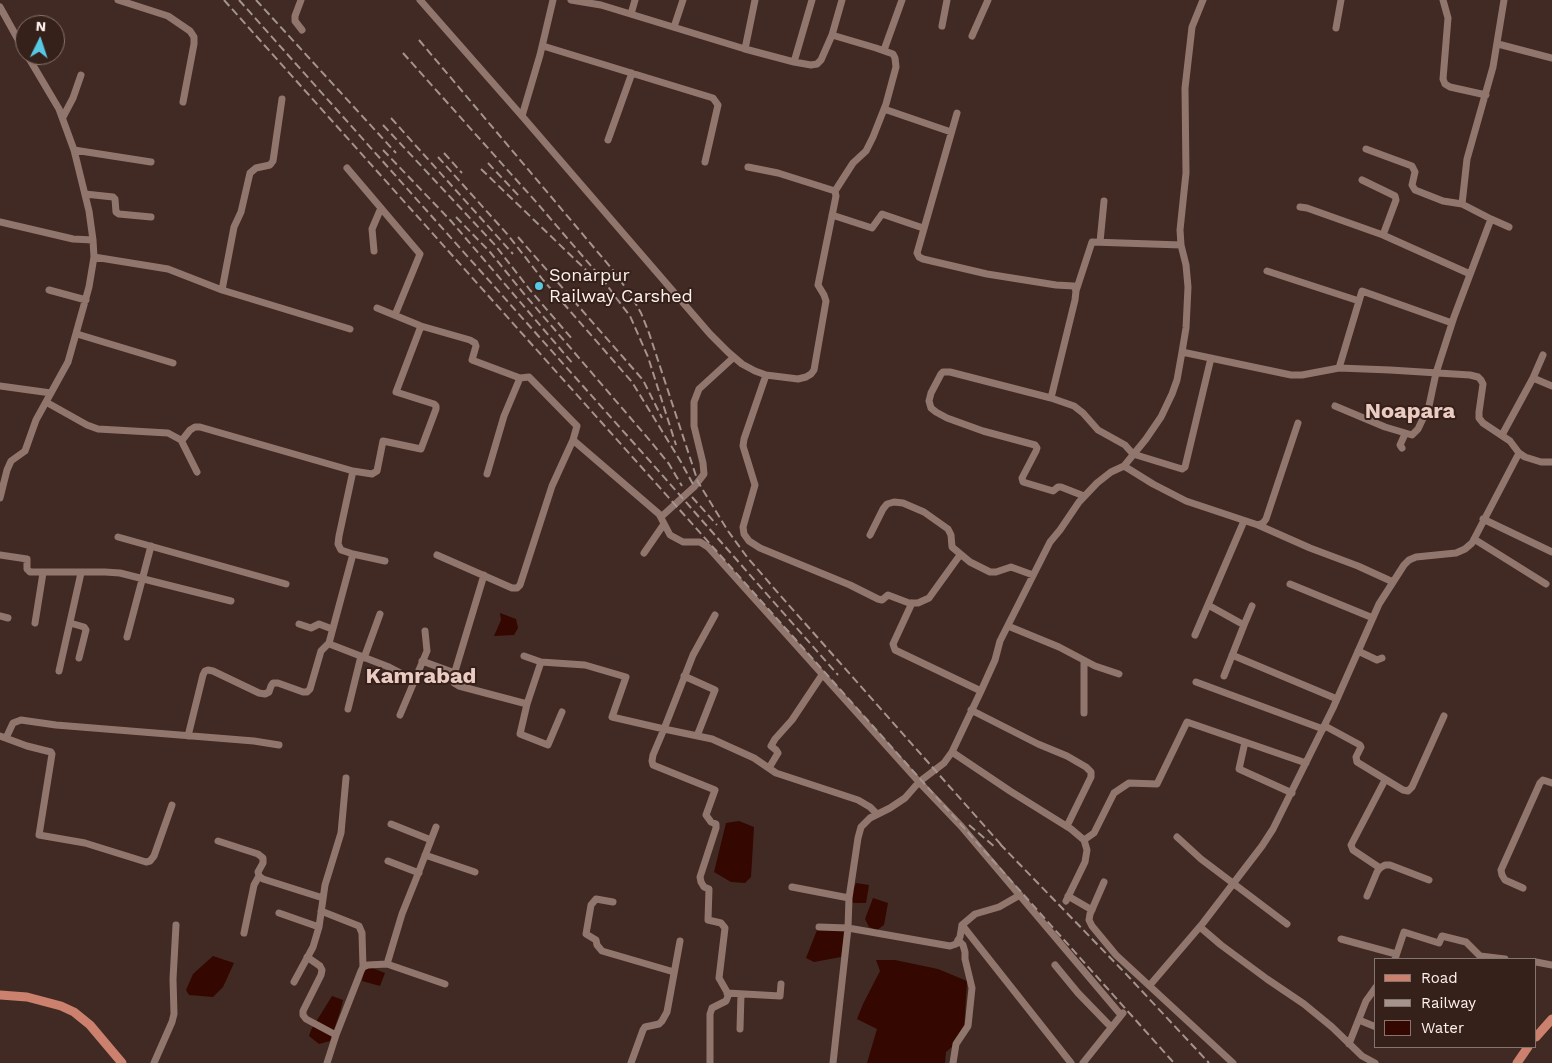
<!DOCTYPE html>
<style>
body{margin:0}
#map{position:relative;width:1552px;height:1063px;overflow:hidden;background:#412a23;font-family:"Work Sans",sans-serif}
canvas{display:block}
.legend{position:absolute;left:1374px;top:958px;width:162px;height:90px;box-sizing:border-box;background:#36201a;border:1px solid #86746f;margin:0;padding:6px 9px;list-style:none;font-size:15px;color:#fef1ee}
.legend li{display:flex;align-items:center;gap:10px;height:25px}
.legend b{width:25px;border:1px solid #86746f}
.north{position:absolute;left:15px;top:15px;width:50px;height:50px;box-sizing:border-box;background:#36201a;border:1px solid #86746f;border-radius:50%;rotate:4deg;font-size:14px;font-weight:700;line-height:20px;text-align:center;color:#fef1ee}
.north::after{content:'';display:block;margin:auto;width:18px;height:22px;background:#58c9e4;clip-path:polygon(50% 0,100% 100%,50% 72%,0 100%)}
</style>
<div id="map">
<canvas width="1552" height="1063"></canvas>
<ul class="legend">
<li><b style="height:6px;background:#cb816d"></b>Road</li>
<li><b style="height:6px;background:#a5938e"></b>Railway</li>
<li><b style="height:14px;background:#340700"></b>Water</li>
</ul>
<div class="north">N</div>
</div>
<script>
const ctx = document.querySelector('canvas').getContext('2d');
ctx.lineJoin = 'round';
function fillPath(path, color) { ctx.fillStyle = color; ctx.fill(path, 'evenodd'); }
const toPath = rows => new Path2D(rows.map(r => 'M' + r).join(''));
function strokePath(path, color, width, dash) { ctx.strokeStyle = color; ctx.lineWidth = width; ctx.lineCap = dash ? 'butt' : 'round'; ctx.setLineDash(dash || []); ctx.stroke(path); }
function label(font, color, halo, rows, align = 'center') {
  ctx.font = font + ' "Work Sans",sans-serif'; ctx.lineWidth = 4; ctx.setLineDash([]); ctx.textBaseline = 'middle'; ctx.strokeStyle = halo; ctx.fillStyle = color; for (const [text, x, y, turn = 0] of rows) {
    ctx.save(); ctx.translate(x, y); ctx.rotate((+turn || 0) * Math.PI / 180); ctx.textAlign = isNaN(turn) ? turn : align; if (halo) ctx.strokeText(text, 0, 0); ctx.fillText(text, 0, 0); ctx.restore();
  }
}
fillPath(toPath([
 [500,613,516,619,518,628,514,635,494,636,501,620],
 [739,821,754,827,751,877,745,883,731,882,714,872,726,823],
 [856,883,869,885,866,903,853,903,850,897],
 [873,898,888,903,884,925,877,930,869,927,865,919],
 [819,925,845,930,841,957,814,962,806,958],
 [213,956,234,963,223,987,213,997,189,995,186,990,193,974],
 [876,960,895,960,938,969,967,981,964,1029,961,1039,946,1052,945,1063,867,1063,877,1029,857,1019,863,1004,880,971],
 [370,967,385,973,380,986,362,981,364,971],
 [332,996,343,1000,340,1012,330,1041,319,1044,309,1036,311,1030]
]), '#340700');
strokePath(toPath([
 [118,0,168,16,190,31,194,37,194,44,183,102],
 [301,0,295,16,295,21,302,30],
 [420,0,522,116,710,334,728,352,742,364,755,371,766,375,798,379,806,377,811,374,814,370,826,301,824,295,818,285,836,196,835,191,853,163,866,151,873,137,886,104,896,67,895,58,893,54,876,48,832,35,821,60,817,64,811,65,794,62,745,49,601,5,571,0],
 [1443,0,1448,18,1443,79,1445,84,1450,87,1486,95],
 [0,7,25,52],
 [631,14,635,0],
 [942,26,947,0],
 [674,27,683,0],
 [1336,28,1341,0],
 [832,35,842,0],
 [972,36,988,0],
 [1498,44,1552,58],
 [543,46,713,98,718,105,705,162],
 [745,49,755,0],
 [884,50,902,0],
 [794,62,812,0],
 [884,109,951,132],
 [957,113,917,253,919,257,923,259,987,274,1056,285,1074,286,1076,291,1075,300,1051,398],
 [522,116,540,55,553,0],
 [63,117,73,98,81,75],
 [608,140,632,73],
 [1366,149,1412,166,1415,172,1412,185,1415,190,1443,201,1462,204],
 [74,150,151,162],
 [748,167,778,173,835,191],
 [347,168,420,254,395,315],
 [1362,180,1395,196,1396,200,1383,235],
 [85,194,113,197,115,199,116,212,119,214,151,217],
 [1300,207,1307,208,1383,235,1470,274],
 [832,215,872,228,882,214,923,228],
 [1491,219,1509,227],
 [0,222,73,239,93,240],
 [1100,242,1104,201],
 [374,251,372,229,381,208],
 [94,257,168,269,222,290,350,329],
 [1267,271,1359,301],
 [49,290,86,300],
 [222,290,234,227,241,212,250,173,256,168,270,165,273,161,282,99],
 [1076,291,1092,242,1181,245],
 [377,308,421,326,470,340,475,343,476,346,472,360,520,378,529,377,577,426,573,440,552,486,520,585,517,588,512,588,437,555],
 [77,334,173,363],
 [1182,352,1186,328,1188,287,1186,265,1181,245,1180,230,1186,173,1185,88,1192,27,1203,0],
 [1339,368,1362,291,1452,323],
 [766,375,744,439,743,446,755,485,743,527,744,534,749,541,760,548,850,585,878,599,882,600,888,595,909,603,918,603,929,598,960,555],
 [1533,378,1552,386],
 [0,386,51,393],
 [46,402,87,425,98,429,168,433,181,440,183,439,190,430,195,427,200,427,353,471,372,474,377,471,383,441,421,449,436,409,436,406,434,404,396,392,421,326],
 [1335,406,1385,427,1412,435,1418,429,1429,406,1436,373,1454,317,1491,219,1462,204,1467,159,1493,67,1504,0],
 [1502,435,1533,378,1543,355],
 [181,440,197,472],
 [573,440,659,514,670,535,683,542,700,542,708,547,919,782,961,826,1121,1015],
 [1402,448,1400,445,1405,434],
 [1124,466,1153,484,1186,501,1258,525,1263,523,1266,519,1298,423],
 [353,471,339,536,338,544,341,550,353,554],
 [487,474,504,416,520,378],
 [1084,496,1061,487,1058,487,1053,491,1023,482,1022,478,1036,451,1037,448,1035,445,983,431,947,418,936,412,931,408,929,401,931,393,941,374,943,372,950,372,1051,398,1074,406,1083,413,1098,430,1125,445,1133,454,1182,469,1185,467,1211,358],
 [0,498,7,470,11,461,25,451,36,420,68,362,89,287,94,257,93,240,89,211,74,150,59,109,27,55],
 [661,517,694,487,704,474,703,463,694,426,694,402,699,389,734,357],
 [1483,519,1552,552],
 [1258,525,1310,548,1358,566,1393,582],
 [870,535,883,509,887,504,894,502,903,503,924,512,948,529,951,535,952,547,970,562,990,572,996,572,1011,567,1033,575],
 [118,537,286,584],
 [1474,539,1546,584],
 [644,553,664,524],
 [0,555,27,559,27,569,30,572,105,572,120,573,231,601],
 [385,561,353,554,329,643,332,645,389,667,414,680],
 [484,575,453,678,454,683,459,686,527,704],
 [1290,584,1373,618],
 [912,603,893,644,895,650,981,691],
 [1208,605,1244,625,1224,676],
 [0,616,8,618],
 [35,623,43,573],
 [70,623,84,627,86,630,79,658],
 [299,624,311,628,319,624,332,629],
 [1244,625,1252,606],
 [1008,626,1059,647,1095,666,1119,674],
 [1195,635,1244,521],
 [127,637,151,546],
 [1358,651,1377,660,1382,658],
 [1232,655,1337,699],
 [524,656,541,662],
 [364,658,380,614],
 [422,661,455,673],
 [1084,661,1084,713],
 [59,671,81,573],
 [684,676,715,690,697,736],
 [1196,682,1323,729],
 [348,709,361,656],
 [971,710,1038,744,1067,756,1086,767,1091,772,1091,777,1067,826],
 [562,712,548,745,520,734,527,704,541,662,585,665,626,677,612,717,664,729,693,655,715,615],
 [400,715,427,651,425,631],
 [1325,726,1360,745,1361,747,1356,757,1357,762,1403,790,1408,791,1412,787,1444,716],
 [0,736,27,746,51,752,52,754,39,835,85,843,146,862,150,861,154,856,172,805],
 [188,736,203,675,205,671,208,670,213,671,259,693,265,694,269,692,271,686,273,683,278,683,303,692,307,692,310,689,321,651,329,643],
 [6,738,13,723,21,720,56,725,254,741,279,745],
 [1245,742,1239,769,1292,793],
 [952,752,1010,791,1071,829,1084,840,1087,850,1085,862,1066,901],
 [769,768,778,753,776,750,771,746,775,739,792,720,822,675],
 [391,824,431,840],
 [1177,837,1201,859,1287,924],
 [1084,840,1094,833,1114,793,1129,783,1157,784,1187,722,1306,763],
 [218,841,258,854,263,858,263,863,258,872,259,876,263,879,323,898],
 [425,855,475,872],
 [388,861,419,873],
 [1380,868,1353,850,1351,845,1385,780],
 [1104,882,1090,914,1089,920,1092,926,1116,955,1233,1063],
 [792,887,849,898],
 [1523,888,1505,880,1502,875,1501,870,1540,783,1543,780,1552,783],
 [1068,896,1092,910],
 [1367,896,1377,872,1380,868,1385,865,1390,865,1429,880],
 [613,902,596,899,591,905,586,934,596,940,597,945,602,951,674,972],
 [321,911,359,926,362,933,363,967],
 [279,913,319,927],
 [962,925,1071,1063],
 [819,927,848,928,950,946,956,944,960,937,962,925,975,914,999,907,1020,895],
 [1200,927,1221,945,1267,979,1304,1004,1332,1027,1362,1056,1375,1063],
 [244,933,254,885,259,876],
 [1341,939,1396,954],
 [307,957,320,966,322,970,321,975,303,1011,303,1015,306,1019,336,1035],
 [1395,959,1404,932,1439,943,1442,936,1466,942,1480,956,1505,959],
 [1536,962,1552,965],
 [387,964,402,914,416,879,436,827],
 [1055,965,1078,993,1111,1027],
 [294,982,313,947,319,927,325,885,341,833,346,778],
 [1150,985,1203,923,1262,846,1273,829,1333,708,1379,604,1404,565,1409,560,1416,557,1456,553,1465,549,1472,543,1519,453],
 [727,993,780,996,781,984],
 [1359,1020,1376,1027],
 [740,1029,741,994],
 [1349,1044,1366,1001,1376,987],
 [154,1063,172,1022,174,1014,173,979,176,925],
 [327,1063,336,1035,361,971,363,967,368,965,387,964,445,984],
 [631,1063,643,1030,645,1027,659,1024,662,1021,667,1012,680,941],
 [710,1063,710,1014,712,1008,726,1001,728,996,727,992,719,978,725,928,721,923,708,920,709,889,704,887,701,882,700,877,716,828,716,824,711,822,706,815,715,790,653,765,652,761,653,755,664,729,712,739,754,758,776,773,858,800,870,807,877,814],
 [833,1063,848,928,849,898,858,838,861,827,870,818,890,808,905,798,919,782,944,763,952,752,981,691,995,660,1000,641,1050,542,1060,530,1079,502,1097,483,1111,472,1124,466,1146,439,1161,417,1172,394,1177,380,1182,352,1291,375,1302,375,1339,368,1390,370,1470,375,1478,377,1481,380,1483,384,1479,412,1479,418,1483,423,1510,441,1519,453,1525,457,1541,462,1552,462],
 [953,1063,956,1044,968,1026,972,988,965,959,965,952,963,945,958,940],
 [1083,1063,1123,1013]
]), '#91766e', 7);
strokePath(toPath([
 [0,995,27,997,61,1006,74,1012,90,1025,122,1063],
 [1536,1037,1552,1019],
 [1517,1063,1528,1047]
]), '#cb816d', 9);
strokePath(toPath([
 [224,0,1174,1063],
 [239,0,648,459,838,675],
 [256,0,396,153],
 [419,40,612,269,630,294,641,313,649,333,698,482,728,531,747,557,779,594,1004,848],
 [403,53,537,203,604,281,617,299,630,316,648,357,676,445],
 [391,118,513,254],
 [383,125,495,245,530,290,573,340],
 [383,150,451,221,574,365],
 [444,153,462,173],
 [438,157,508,235,543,280,632,382,681,462,694,486],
 [488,163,519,196],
 [481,169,586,270],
 [456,217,490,252,525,295,652,443,669,464,682,486],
 [518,237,643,380,662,418],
 [692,497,717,525],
 [969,825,995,847],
 [1000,844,1126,974,1209,1063]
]), '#a5938e', 2, [8, 4]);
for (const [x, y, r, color] of [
 [539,286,5,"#58c9e4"]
]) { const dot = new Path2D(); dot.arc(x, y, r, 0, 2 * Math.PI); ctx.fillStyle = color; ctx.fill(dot); strokePath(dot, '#36201a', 2); }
label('18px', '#fef1ee', '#36201a', [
 ["Sonarpur",549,276],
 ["Railway Carshed",549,297]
], 'left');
label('bold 22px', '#ebccc3', '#36201a', [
 ["Noapara",1410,412],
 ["Kamrabad",421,677]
]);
</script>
